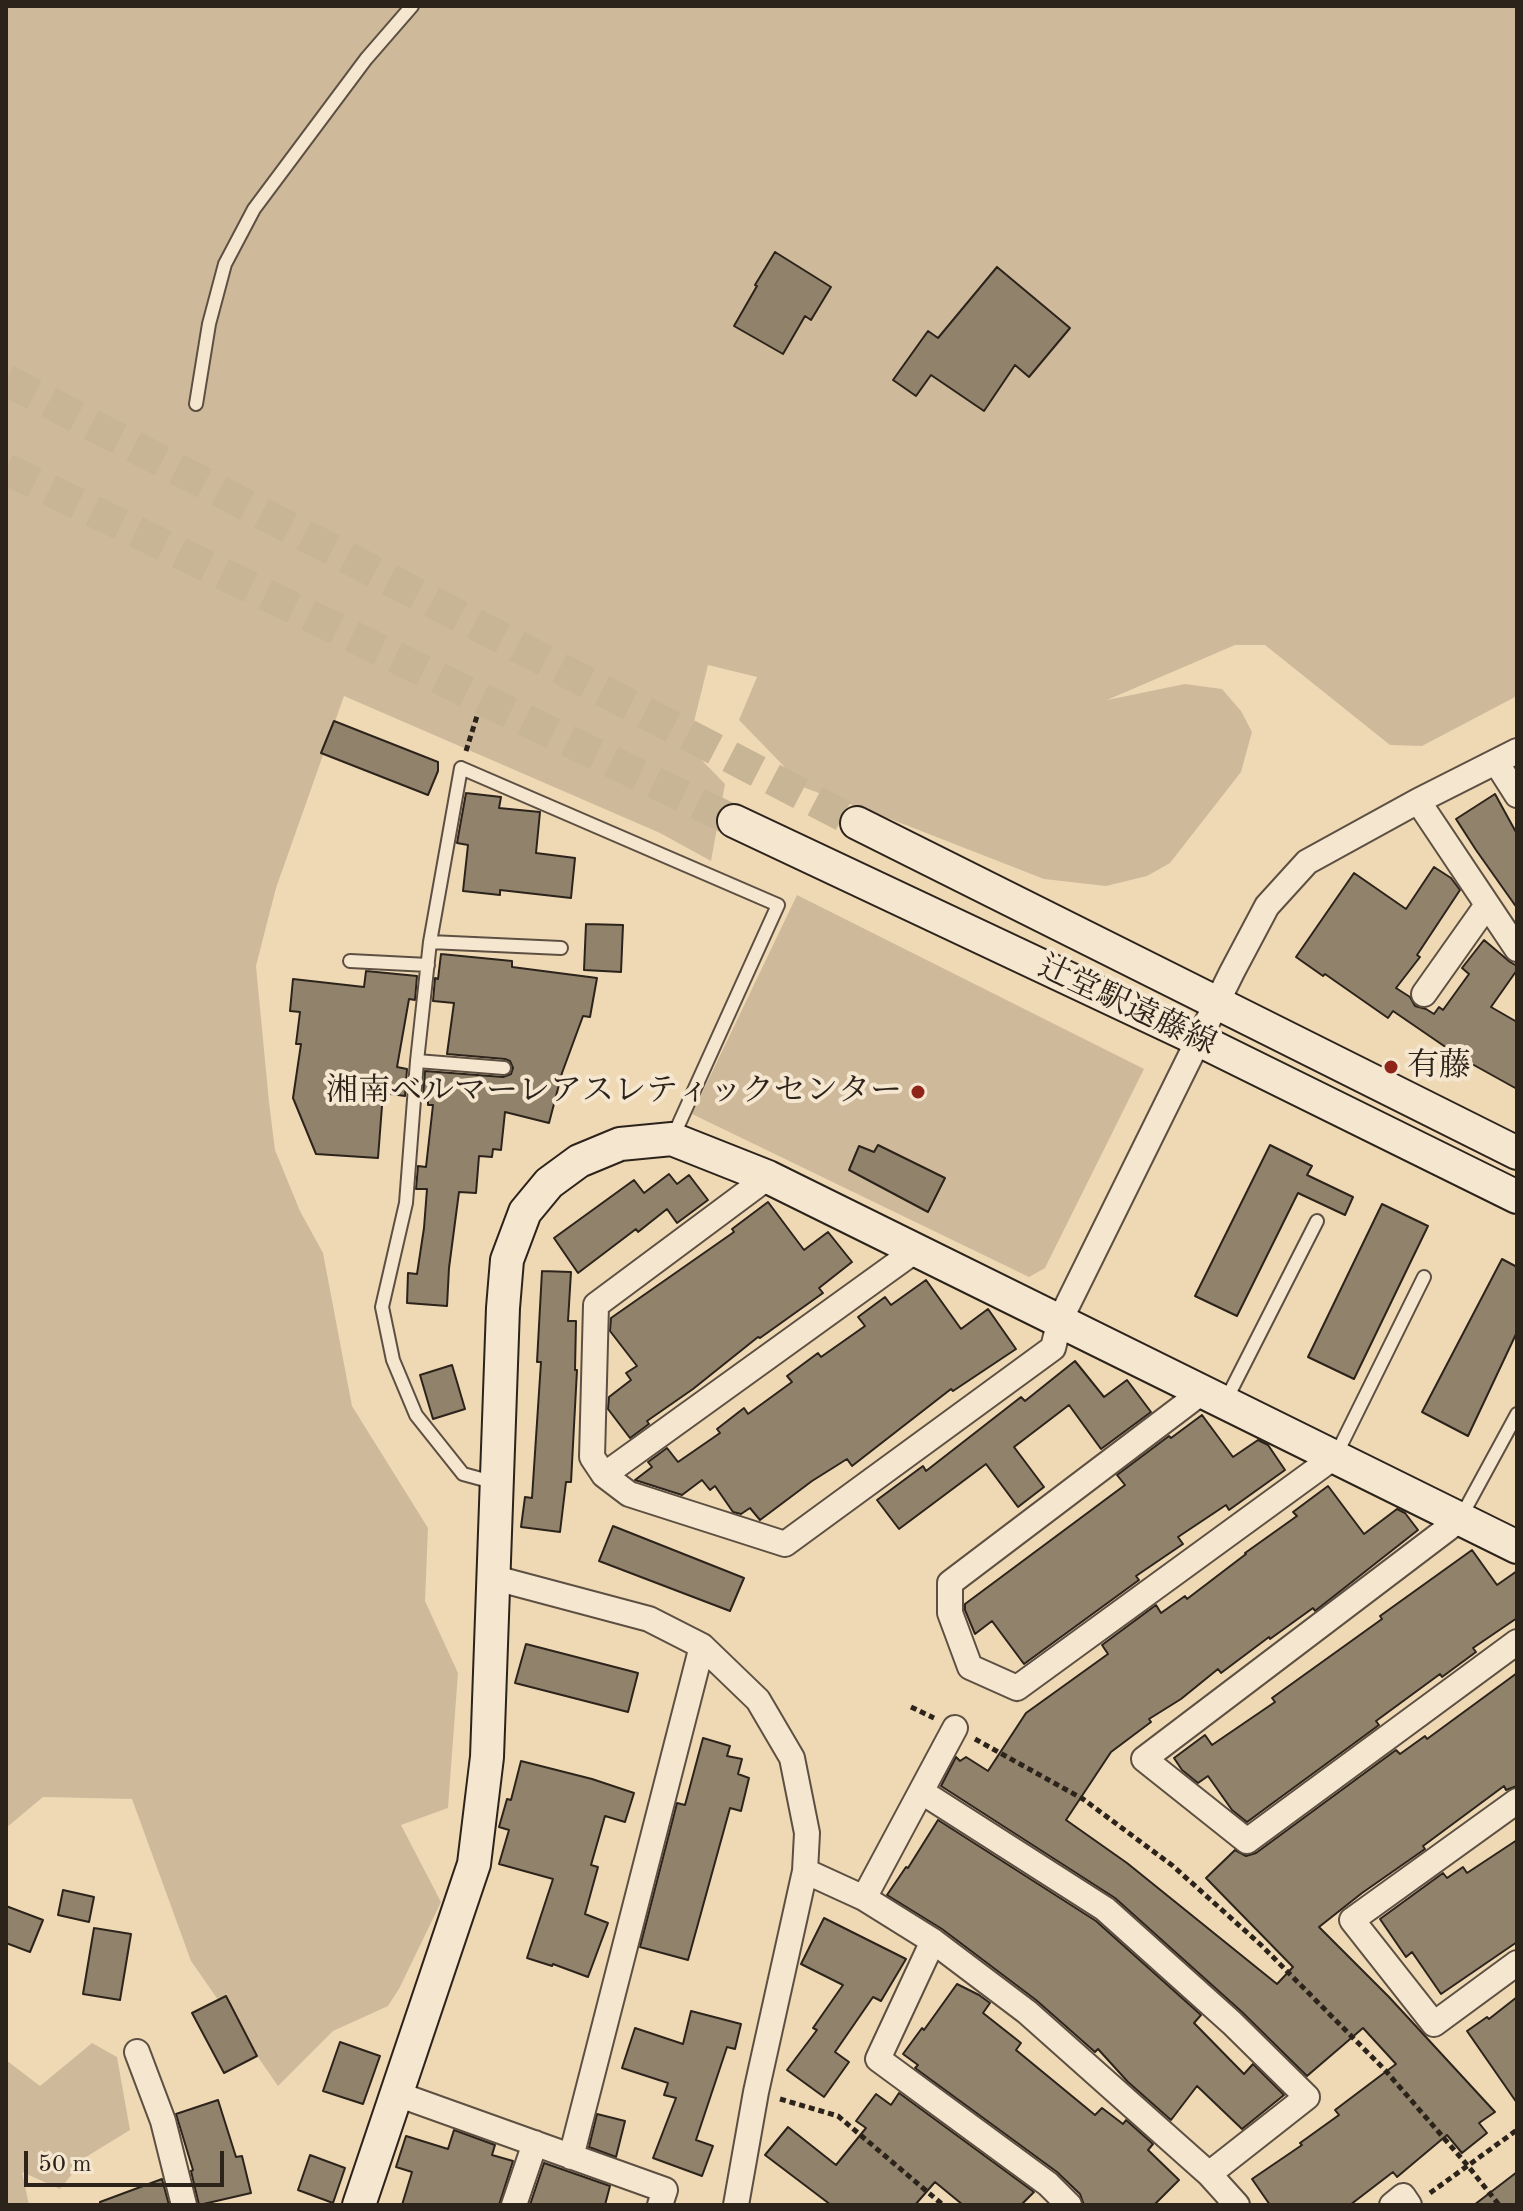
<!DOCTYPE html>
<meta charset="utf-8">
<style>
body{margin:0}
#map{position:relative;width:1523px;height:2211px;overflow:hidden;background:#efd9b5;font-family:"Old Standard TT",serif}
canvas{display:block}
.frame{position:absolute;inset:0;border:8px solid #2c231b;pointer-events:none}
.scale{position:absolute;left:24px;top:2151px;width:200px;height:36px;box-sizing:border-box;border:4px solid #2c231b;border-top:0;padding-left:10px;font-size:24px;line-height:28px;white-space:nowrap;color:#2c231b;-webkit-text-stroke:6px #f5e6cf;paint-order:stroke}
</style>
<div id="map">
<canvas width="1523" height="2211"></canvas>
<div class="frame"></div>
<div class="scale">50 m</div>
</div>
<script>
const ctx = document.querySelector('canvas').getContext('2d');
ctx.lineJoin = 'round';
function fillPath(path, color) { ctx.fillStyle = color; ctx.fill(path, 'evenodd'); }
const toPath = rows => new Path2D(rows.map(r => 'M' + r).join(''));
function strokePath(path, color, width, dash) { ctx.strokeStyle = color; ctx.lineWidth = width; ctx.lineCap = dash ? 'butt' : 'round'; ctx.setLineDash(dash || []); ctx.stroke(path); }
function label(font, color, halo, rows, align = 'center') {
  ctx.font = font + ' "Old Standard TT","Noto Serif JP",serif'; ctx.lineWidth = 8; ctx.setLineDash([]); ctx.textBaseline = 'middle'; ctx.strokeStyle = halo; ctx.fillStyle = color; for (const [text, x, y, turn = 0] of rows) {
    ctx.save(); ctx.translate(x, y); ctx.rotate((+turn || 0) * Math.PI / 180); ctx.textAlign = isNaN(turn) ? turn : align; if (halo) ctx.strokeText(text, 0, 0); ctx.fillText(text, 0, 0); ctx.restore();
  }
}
fillPath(toPath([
 [6,6,1517,6,1517,696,1422,746,1390,745,1265,645,1235,645,1107,700,1185,684,1222,689,1241,711,1252,732,1241,772,1170,863,1147,876,1106,886,1044,879,875,813,805,788,739,720,757,677,708,665,688,746,725,784,711,861,660,833,344,696,276,888,256,966,269,1102,275,1150,300,1211,323,1253,352,1406,428,1528,425,1601,458,1673,448,1808,401,1825,441,1902,399,1989,388,2006,333,2031,278,2086,191,1961,132,1799,43,1797,6,1828],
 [797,895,1144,1069,1045,1268,1029,1277,692,1114],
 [92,2043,117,2057,130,2130,86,2157,60,2189,22,2172,29,2205,6,2205,6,2060,40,2086]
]), '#ceba9b');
const building = toPath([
 [775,252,831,287,811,320,805,316,783,354,734,326,757,286,755,285,775,252],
 [997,267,1070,328,1029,377,1015,365,984,411,931,375,916,396,893,380,928,331,938,338,997,267],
 [334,721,438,762,438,771,428,795,321,753,334,721],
 [466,793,501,797,499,808,540,812,536,853,575,858,571,898,500,890,500,895,463,891,468,845,457,843,466,793],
 [1495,794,1517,834,1517,908,1476,850,1456,819,1495,794],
 [1434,867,1451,878,1460,890,1417,955,1420,957,1396,988,1410,997,1415,1006,1426,1009,1434,1014,1439,1007,1443,1010,1469,974,1462,968,1484,940,1510,962,1517,966,1517,970,1491,1007,1517,1022,1517,1089,1463,1059,1393,1011,1388,1018,1325,974,1323,976,1296,957,1354,873,1406,909,1434,867],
 [586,924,623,925,621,972,584,970,586,924],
 [441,954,512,961,512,967,597,978,590,1017,583,1016,562,1073,549,1123,505,1112,501,1150,493,1149,492,1157,479,1156,476,1193,459,1192,449,1268,447,1306,407,1303,408,1273,417,1274,424,1228,427,1189,416,1189,418,1166,426,1167,433,1105,428,1105,428,1099,423,1098,425,1071,503,1077,511,1074,513,1068,510,1061,505,1059,447,1054,454,1003,433,1001,435,978,438,979,441,954],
 [366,971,417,976,415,1000,409,999,397,1067,407,1069,405,1096,383,1093,378,1158,316,1154,293,1098,301,1044,296,1044,300,1012,290,1011,293,979,364,987,366,971],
 [878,1145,945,1178,928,1212,849,1170,859,1146,874,1152,878,1145],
 [1270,1145,1312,1166,1307,1175,1353,1197,1345,1215,1298,1193,1237,1316,1195,1296,1270,1145],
 [669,1174,677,1184,689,1175,708,1200,677,1223,667,1209,638,1232,636,1229,578,1273,554,1238,634,1180,644,1193,669,1174],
 [768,1202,804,1250,828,1232,852,1262,819,1288,823,1293,760,1338,758,1337,693,1389,647,1421,649,1424,630,1438,608,1409,609,1397,631,1380,626,1373,637,1366,610,1331,611,1318,734,1232,732,1229,768,1202],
 [1382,1204,1428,1226,1354,1379,1308,1357,1382,1204],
 [1502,1259,1517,1267,1517,1332,1468,1436,1422,1412,1502,1259],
 [542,1271,571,1272,568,1321,576,1321,575,1370,577,1370,571,1482,566,1482,560,1532,521,1527,525,1497,532,1498,541,1362,537,1362,542,1271],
 [926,1280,961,1329,988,1309,1016,1349,953,1391,951,1389,852,1466,847,1459,812,1481,760,1520,750,1508,741,1514,733,1512,715,1486,710,1490,702,1480,682,1495,635,1480,652,1467,648,1462,667,1448,678,1462,720,1433,717,1429,744,1408,748,1414,792,1382,787,1376,818,1353,821,1357,865,1326,858,1317,885,1297,891,1305,926,1280],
 [1075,1361,1104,1397,1127,1380,1151,1412,1101,1449,1069,1405,1014,1447,1044,1487,1018,1507,986,1464,899,1529,877,1500,923,1466,926,1471,1021,1397,1025,1401,1075,1361],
 [452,1365,465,1409,433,1419,420,1375,452,1365],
 [1202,1415,1233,1457,1258,1440,1268,1445,1285,1470,1229,1510,1226,1505,1178,1537,1183,1544,1136,1576,1139,1580,1024,1664,992,1621,975,1634,965,1610,965,1604,1125,1485,1117,1475,1169,1436,1171,1438,1202,1415],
 [1328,1486,1364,1534,1397,1509,1405,1513,1418,1530,1315,1611,1313,1608,1270,1639,1269,1637,1221,1673,1218,1669,1181,1699,1149,1719,1151,1722,1111,1752,1066,1820,1127,1863,1277,1984,1293,1967,1206,1878,1235,1850,1246,1856,1256,1853,1396,1750,1400,1754,1425,1736,1427,1739,1517,1673,1517,1786,1506,1790,1504,1786,1423,1846,1425,1849,1362,1893,1319,1927,1389,1997,1495,2112,1479,2123,1487,2133,1462,2153,1447,2135,1397,2177,1393,2172,1350,2205,1270,2205,1252,2179,1302,2145,1300,2143,1339,2115,1335,2110,1396,2064,1363,2028,1307,2076,1242,2012,1115,1898,941,1786,956,1757,960,1761,966,1757,988,1771,1026,1713,1108,1654,1102,1645,1156,1605,1161,1613,1185,1596,1187,1599,1246,1554,1245,1553,1297,1516,1293,1512,1328,1486],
 [613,1526,744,1578,730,1611,599,1561,613,1526],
 [1472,1550,1497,1585,1517,1571,1517,1618,1473,1648,1476,1652,1442,1677,1440,1674,1376,1721,1379,1725,1247,1822,1232,1810,1208,1776,1198,1783,1182,1770,1174,1758,1205,1735,1212,1745,1275,1702,1272,1698,1382,1619,1380,1616,1472,1550],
 [526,1644,638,1673,628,1712,515,1683,526,1644],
 [703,1738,730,1746,727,1756,742,1759,738,1774,749,1778,741,1811,730,1808,688,1960,640,1947,677,1803,685,1805,703,1738],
 [521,1761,592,1779,634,1793,625,1822,605,1816,591,1865,598,1867,585,1914,608,1923,588,1977,553,1964,552,1966,527,1958,553,1879,499,1864,509,1830,499,1827,507,1799,511,1800,521,1761],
 [938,1820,1096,1921,1201,2015,1194,2023,1244,2074,1253,2064,1284,2095,1242,2129,1197,2086,1171,2120,1128,2082,1098,2049,1095,2052,1036,2000,942,1929,887,1895,906,1867,908,1868,938,1820],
 [1517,1840,1517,1942,1441,1994,1412,1952,1406,1957,1380,1919,1443,1873,1447,1878,1463,1867,1467,1873,1517,1840],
 [63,1890,94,1897,89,1922,58,1915,63,1890],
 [6,1906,43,1920,30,1952,6,1943,6,1906],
 [824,1918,906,1959,881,2001,873,1997,835,2052,849,2062,824,2097,787,2070,817,2030,813,2028,843,1985,801,1964,824,1918],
 [94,1928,131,1934,120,2000,83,1994,94,1928],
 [957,1984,979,1995,990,2003,983,2013,1021,2043,1016,2050,1095,2115,1102,2108,1123,2124,1126,2120,1153,2144,1148,2150,1179,2180,1154,2205,1084,2205,1080,2194,1057,2172,915,2068,918,2065,903,2054,922,2028,924,2030,957,1984],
 [226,1996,257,2056,224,2073,192,2013,226,1996],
 [1517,1997,1517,2103,1467,2031,1487,2017,1489,2019,1517,1997],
 [691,2011,741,2024,735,2049,727,2047,696,2140,713,2146,702,2176,653,2158,676,2098,664,2095,668,2083,622,2068,635,2028,683,2044,691,2011],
 [340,2042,380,2056,363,2104,323,2091,340,2042],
 [899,2093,1034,2192,1021,2205,963,2205,935,2182,915,2205,831,2205,765,2155,788,2127,836,2165,866,2128,856,2121,876,2094,891,2105,899,2093],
 [218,2100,236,2157,242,2156,251,2193,199,2205,191,2171,193,2170,176,2114,218,2100],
 [597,2114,625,2121,616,2157,589,2147,597,2114],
 [454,2130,495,2145,492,2155,513,2161,499,2205,402,2205,412,2172,396,2167,406,2136,448,2149,454,2130],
 [310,2155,345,2168,333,2203,298,2190,310,2155],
 [544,2163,610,2186,605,2205,530,2205,544,2163],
 [1517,2172,1517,2205,1474,2205,1517,2172],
 [162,2179,169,2205,100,2205,100,2202,162,2179]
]);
fillPath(building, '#91826b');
strokePath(building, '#2c231b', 2);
strokePath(toPath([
 [6,380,857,823],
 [6,469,734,821]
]), '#c8b596', 32, [32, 16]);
const lane = toPath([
 [196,404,209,324,225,264,254,209,366,59,412,6],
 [430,942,561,948],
 [350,961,428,965],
 [417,1061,504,1068],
 [1226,1400,1317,1221],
 [1336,1455,1424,1277],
 [496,1483,463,1474,416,1415,393,1360,382,1307,406,1203,417,1061,430,942,461,768,778,905,672,1139],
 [1461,1517,1517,1414]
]);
const street = toPath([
 [1496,762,1517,795],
 [1418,801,1517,949],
 [1424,994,1487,905],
 [768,1177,596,1305,592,1457,604,1475,629,1494,785,1544,1053,1348,1060,1320,1232,972,1267,906,1307,862,1418,801,1517,751],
 [1202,1392,950,1583,950,1613,970,1667,1017,1688,1334,1457],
 [604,1475,916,1250],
 [1459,1520,1144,1759,1247,1841,1517,1642],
 [495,1578,649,1619,702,1646,758,1700,792,1758,807,1833,805,1871,756,2092,736,2205],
 [922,1792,1105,1909,1232,2023,1307,2097,1209,2174],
 [1517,1801,1352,1920,1434,2024,1517,1963],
 [805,1871,864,1898,933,1941,1027,2012,1209,2174,1237,2205],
 [864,1898,955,1728],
 [933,1941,878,2059,1048,2184,1069,2205],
 [137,2052,163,2121,184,2205],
 [397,2094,665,2190,660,2205],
 [571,2157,702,1646],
 [514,2205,535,2143],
 [1392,2205,1403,2196,1409,2205]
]);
const secondary = toPath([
 [734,821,1199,1040,1517,1197],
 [857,823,1517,1153],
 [359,2205,474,1864,487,1757,503,1308,507,1260,525,1212,549,1183,579,1161,620,1144,672,1139,768,1177,1517,1547]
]);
strokePath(lane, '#5d5042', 16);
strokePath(street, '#5d5042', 28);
strokePath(secondary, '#2c231b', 36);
strokePath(toPath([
 [466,751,477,716],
 [911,1707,934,1718],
 [975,1739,1083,1799,1173,1866,1261,1945,1385,2070,1468,2166,1499,2205],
 [780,2099,838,2116,943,2205],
 [1430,2193,1517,2130]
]), '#2c231b', 5, [6, 4]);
strokePath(lane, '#f5e6cf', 12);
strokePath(street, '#f5e6cf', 24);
strokePath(secondary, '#f5e6cf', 32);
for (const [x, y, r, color] of [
 [1391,1067,8,"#8f2418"],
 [918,1092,8,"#8f2418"]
]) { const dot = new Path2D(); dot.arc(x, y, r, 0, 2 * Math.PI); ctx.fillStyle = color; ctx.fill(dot); strokePath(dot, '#f5e6cf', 3); }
label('32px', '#2c231b', '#f5e6cf', [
 ["辻堂駅遠藤線",1127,1006,25]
]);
label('32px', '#2c231b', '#f5e6cf', [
 ["有藤",1407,1067],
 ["湘南ベルマーレアスレティックセンター",902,1092,"right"]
], 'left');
</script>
